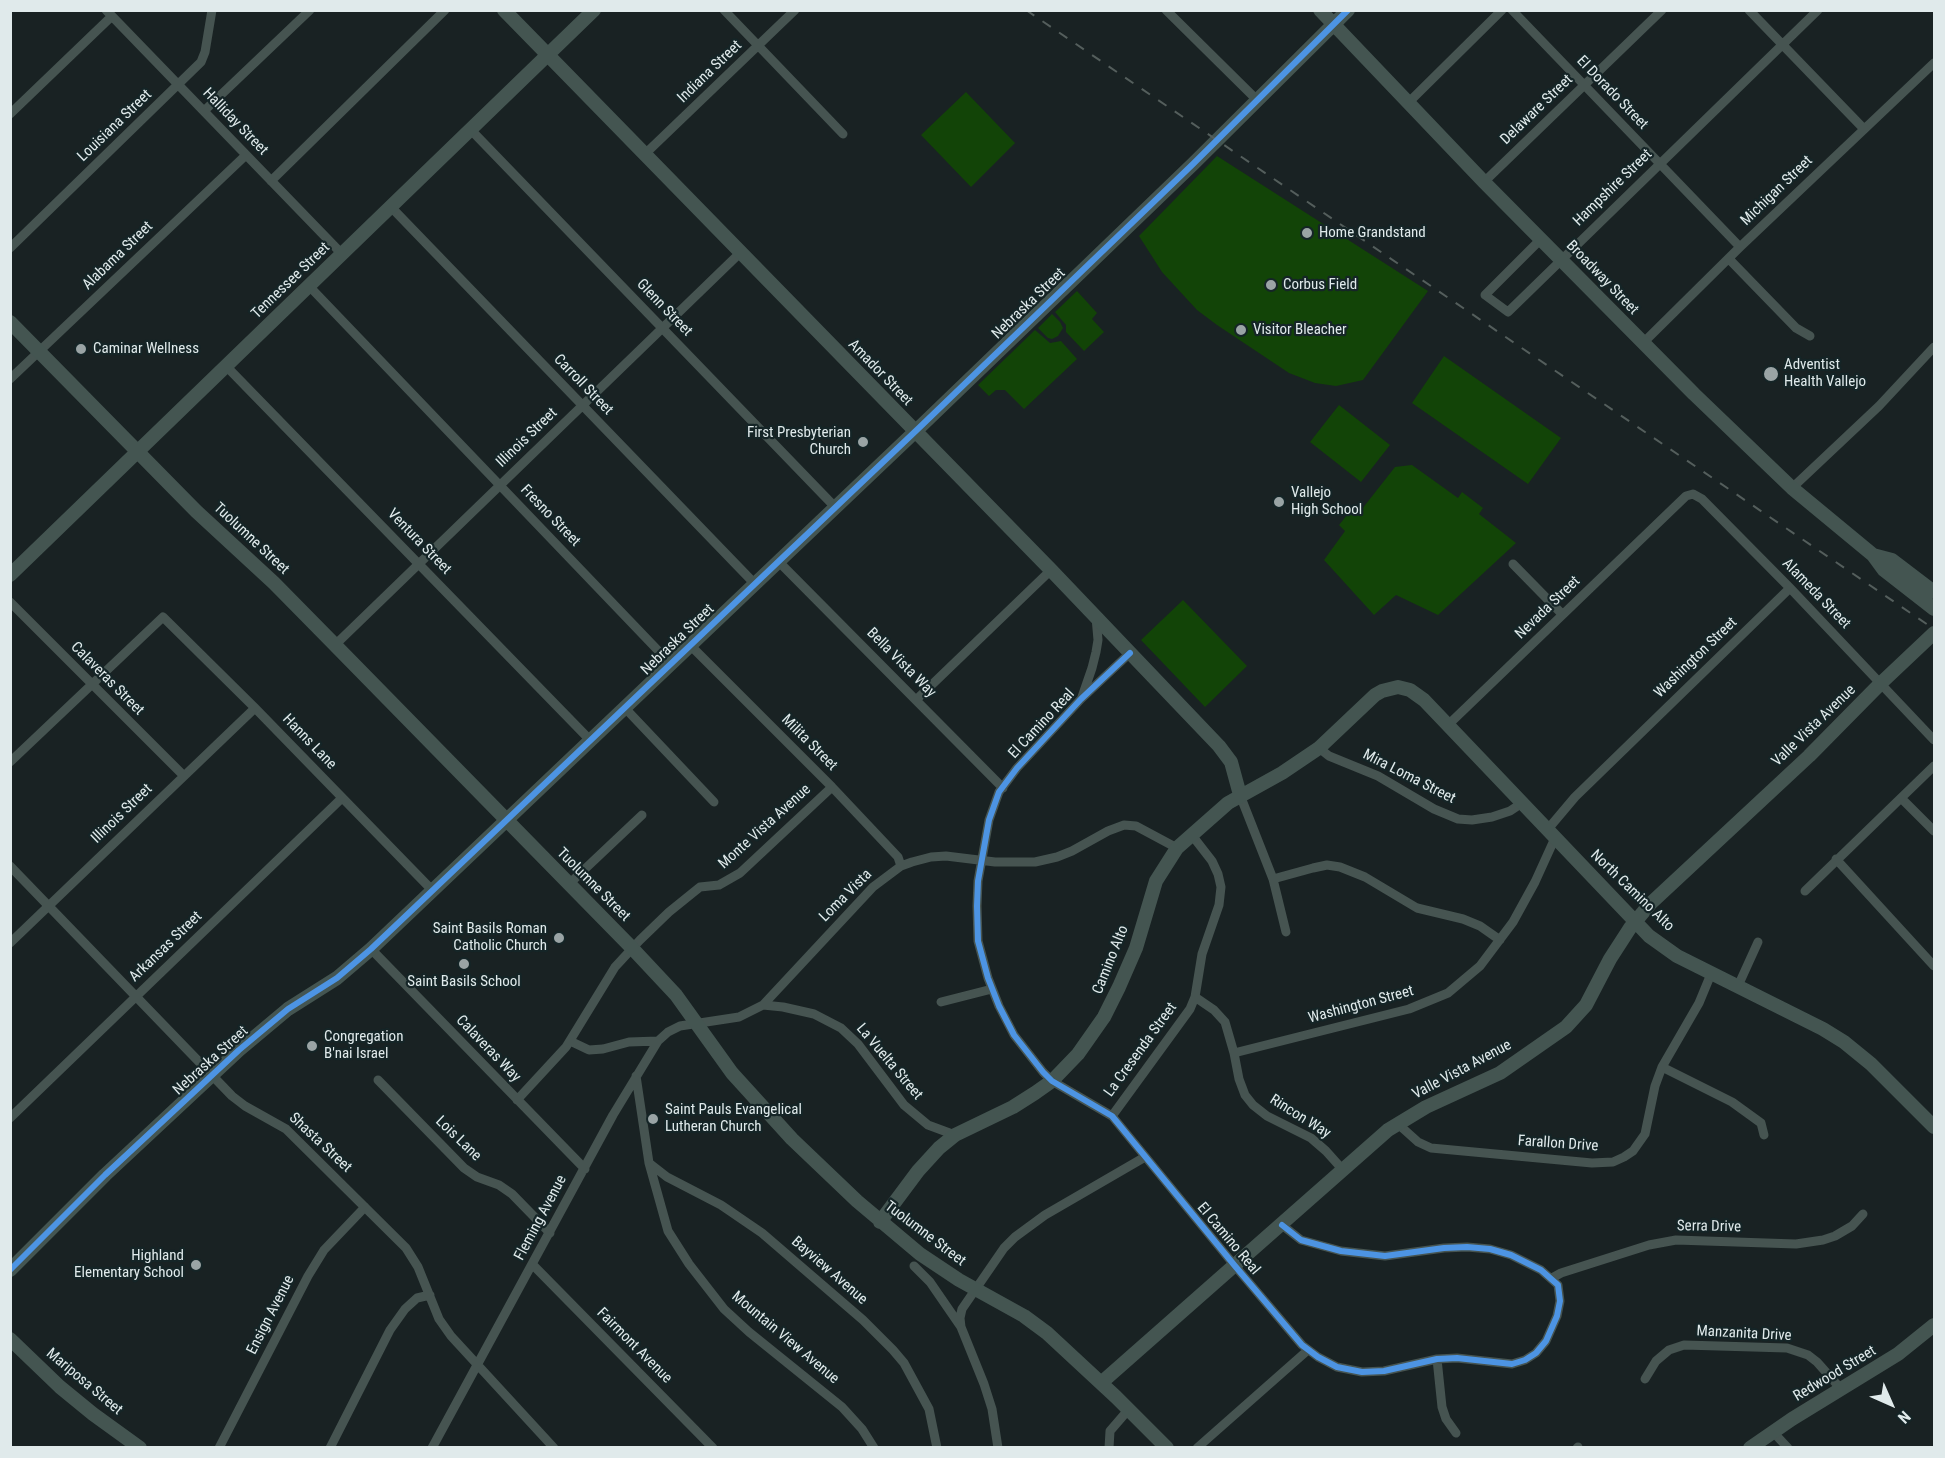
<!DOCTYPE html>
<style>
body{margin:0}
#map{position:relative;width:1945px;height:1458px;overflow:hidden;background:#192223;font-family:"Roboto Condensed",sans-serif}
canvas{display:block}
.frame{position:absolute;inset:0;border:12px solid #e0eaeb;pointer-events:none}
.north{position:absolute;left:1861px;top:1374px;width:60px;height:60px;-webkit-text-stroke:4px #152527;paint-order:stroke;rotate:135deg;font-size:16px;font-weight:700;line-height:24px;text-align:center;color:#e0eaeb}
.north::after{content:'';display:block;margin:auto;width:21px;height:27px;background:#e0eaeb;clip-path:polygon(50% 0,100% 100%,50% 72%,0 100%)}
</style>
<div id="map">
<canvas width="1945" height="1458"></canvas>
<div class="frame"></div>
<div class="north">N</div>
</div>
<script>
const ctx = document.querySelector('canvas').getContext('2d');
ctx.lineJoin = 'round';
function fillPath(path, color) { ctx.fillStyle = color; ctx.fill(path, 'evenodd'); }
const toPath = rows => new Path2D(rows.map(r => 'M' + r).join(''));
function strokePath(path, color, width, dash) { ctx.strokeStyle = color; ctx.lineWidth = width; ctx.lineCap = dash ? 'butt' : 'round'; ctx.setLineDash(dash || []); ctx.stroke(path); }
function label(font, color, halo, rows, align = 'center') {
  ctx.font = font + ' "Roboto Condensed",sans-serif'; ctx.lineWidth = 4.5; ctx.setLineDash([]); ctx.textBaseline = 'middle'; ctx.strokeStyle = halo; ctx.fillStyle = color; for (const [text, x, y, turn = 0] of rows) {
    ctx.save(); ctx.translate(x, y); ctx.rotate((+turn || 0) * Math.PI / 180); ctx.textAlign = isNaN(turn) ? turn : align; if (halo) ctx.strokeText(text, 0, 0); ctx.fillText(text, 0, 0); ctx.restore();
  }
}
fillPath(toPath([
 [966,92,1015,143,971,187,921,135],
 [1217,156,1428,291,1363,380,1336,386,1315,383,1289,373,1217,325,1197,310,1162,272,1139,236],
 [1077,291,1097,313,1092,319,1104,332,1084,351,1066,332,1066,325,1055,312],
 [1052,314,1060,322,1063,328,1058,336,1052,339,1048,338,1038,328],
 [1035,330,1050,343,1061,341,1077,359,1024,409,1005,390,996,390,989,396,978,385],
 [1444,356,1561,438,1528,484,1412,403],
 [1339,405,1390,445,1361,482,1310,442],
 [1412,465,1458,498,1462,492,1483,508,1479,514,1516,543,1438,615,1396,595,1374,615,1324,560,1345,531,1339,525,1355,505,1362,509,1395,467],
 [1183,600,1247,666,1205,707,1141,640]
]), '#124407');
strokePath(toPath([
 [106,10,342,254],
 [724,10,843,134],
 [1166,10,1257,100],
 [1512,10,1740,247],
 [1749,10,1864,129],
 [1408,103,1502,10],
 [204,111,310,10],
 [10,114,112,16],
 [471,130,835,507],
 [645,154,795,10],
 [271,181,445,10],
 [1484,182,1662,10],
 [391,207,754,583],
 [1541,239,1485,295,1508,312,1818,10],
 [10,248,201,62,205,52,212,10],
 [1729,259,1796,328,1810,336],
 [309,286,670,663],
 [1643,343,1740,247,1934,63],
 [226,366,590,740],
 [10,379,246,155],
 [1792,488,1879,406,1934,347],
 [778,561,1003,788],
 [1513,564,1562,614],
 [10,602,184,776],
 [335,645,741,252],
 [690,645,832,787,898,857,901,866],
 [1130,653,1081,699,1017,768,999,792,989,820,978,881,977,906,978,941,988,978,999,1006,1014,1035,1043,1072,1052,1081,1112,1116,1235,1266,1302,1345,1318,1357,1337,1367,1362,1372,1384,1371,1437,1359,1457,1358,1512,1364,1525,1360,1536,1353,1546,1341,1557,1316,1560,1301,1558,1285,1541,1270,1511,1255,1490,1249,1467,1247,1444,1248,1385,1256,1341,1251,1301,1240,1282,1225],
 [1082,697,1092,668,1096,652,1098,640,1096,617],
 [917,699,1051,570],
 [624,707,714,802],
 [1448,725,1686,496,1693,494,1702,499,1790,588,1934,740],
 [1319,748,1329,756,1378,776,1434,809,1458,819,1472,820,1492,817,1510,811,1522,803],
 [10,762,163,617,255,708,432,890],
 [1240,795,1273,879,1286,932],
 [1901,798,1934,831],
 [1548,829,1575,797,1790,588],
 [1836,859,1934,966],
 [10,866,232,1096,245,1106,286,1129,406,1248,418,1267,439,1319,451,1336,554,1448],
 [1273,879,1313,868,1327,865,1340,867,1365,877,1417,908,1463,919,1480,926,1500,940],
 [569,884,642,815],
 [1805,891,1934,766],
 [10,943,255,708],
 [371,949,585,1169],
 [1738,986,1758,942],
 [1195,997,1214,1010,1225,1022,1234,1053,1239,1079,1245,1095,1253,1105,1267,1116,1311,1138,1326,1151,1343,1170],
 [941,1002,992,989],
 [763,1005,783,1007,814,1014,841,1028,858,1044,904,1105,928,1125,955,1135],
 [570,1041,589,1050,603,1049,629,1042,658,1041],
 [1234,1053,1409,1009,1448,993,1480,966,1513,922,1535,882,1555,838],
 [1662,1067,1732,1102,1761,1123,1764,1135],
 [636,1076,649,1163,668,1231,689,1264,724,1309,749,1332,842,1407,862,1429,874,1448],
 [378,1080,464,1168,477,1177,499,1185,512,1194,550,1233],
 [517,1100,566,1047,615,967,640,940,669,912,695,891,700,887,719,885,740,873,832,787],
 [1112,1116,1190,1009,1195,997,1202,954,1219,905,1221,887,1218,874,1212,861,1191,834],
 [10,1118,342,798],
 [1398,1124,1418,1142,1431,1148,1592,1163,1613,1162,1624,1157,1633,1151,1645,1134,1655,1086,1662,1067,1699,1003,1711,974],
 [649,1163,667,1177,721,1205,762,1233,863,1320,893,1350,904,1363,929,1409,937,1448],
 [533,1265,713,1448],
 [914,1266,930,1282,961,1327,984,1384,992,1409,998,1448],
 [1552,1278,1561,1273,1649,1245,1676,1240,1796,1244,1823,1240,1835,1236,1852,1226,1863,1214],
 [961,1327,960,1318,962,1309,1004,1248,1015,1237,1045,1215,1145,1157],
 [1437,1359,1442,1407,1446,1419,1456,1433],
 [1645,1379,1656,1361,1669,1350,1684,1345,1787,1348,1808,1355,1817,1362,1841,1389],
 [1773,1432,1788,1448],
 [219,1448,308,1276,324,1250,365,1207],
 [330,1448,390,1330,405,1309,417,1298,430,1295],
 [432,1448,613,1115,658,1041,668,1032,680,1026,739,1017,763,1005,873,887,901,866,912,862,931,857,946,856,995,862,1035,862,1057,857,1072,851,1108,831,1124,825,1136,826,1177,848],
 [1109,1448,1110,1431,1129,1409],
 [1197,1448,1308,1350],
 [1577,1448,1578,1447]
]), '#465451', 9);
strokePath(toPath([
 [504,10,1051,570,1219,746,1231,762,1240,795],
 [1320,10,1484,182,1694,394,1792,488,1873,555,1884,570,1934,609],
 [10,322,196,511,274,583,335,645,632,948,676,995,732,1073,792,1139,857,1201,920,1254,959,1280,1024,1316,1047,1333,1116,1397,1167,1448],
 [1873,555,1892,560,1934,592],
 [10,575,594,10],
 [880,1222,918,1171,939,1148,955,1135,1013,1107,1035,1093,1052,1081,1078,1054,1104,1017,1119,987,1136,948,1156,881,1177,848,1228,803,1282,773,1319,748,1375,695,1382,691,1398,687,1410,690,1424,700,1649,936,1677,956,1823,1029,1844,1042,1871,1064,1934,1127],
 [10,1270,105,1175,239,1050,288,1009,337,978,371,949,922,425,1193,164,1348,10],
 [10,1339,60,1387,93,1414,140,1448],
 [1101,1383,1388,1130,1426,1107,1500,1073,1566,1027,1586,1005,1610,959,1630,928,1650,904,1809,756,1880,684,1934,633],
 [1750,1448,1792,1419,1898,1354,1934,1325]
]), '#445551', 14);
strokePath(toPath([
 [1026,10,1934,629]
]), '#545e5c', 2, [10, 10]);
strokePath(toPath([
 [1130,653,1081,699,1017,768,999,792,989,820,978,881,977,906,978,941,988,978,999,1006,1014,1035,1043,1072,1052,1081,1112,1116,1235,1266,1302,1345,1318,1357,1337,1367,1362,1372,1384,1371,1437,1359,1457,1358,1512,1364,1525,1360,1536,1353,1546,1341,1557,1316,1560,1301,1558,1285,1541,1270,1511,1255,1490,1249,1467,1247,1444,1248,1385,1256,1341,1251,1301,1240,1282,1225],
 [10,1270,105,1175,239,1050,288,1009,337,978,371,949,922,425,1193,164,1348,10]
]), '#4d94e3', 6);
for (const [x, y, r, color] of [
 [1307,233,6,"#9aa4a5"],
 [1271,285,6,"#9aa4a5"],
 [1241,330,6,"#9aa4a5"],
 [81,349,6,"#9aa4a5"],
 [1771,374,8,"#9aa4a5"],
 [863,442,6,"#9aa4a5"],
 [1279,502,6,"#9aa4a5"],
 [559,938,6,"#9aa4a5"],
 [464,964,6,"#9aa4a5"],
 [312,1046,6,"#9aa4a5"],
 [653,1119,6,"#9aa4a5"],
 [196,1265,6,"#9aa4a5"]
]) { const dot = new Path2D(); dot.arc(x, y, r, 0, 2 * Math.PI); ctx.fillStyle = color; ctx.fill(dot); strokePath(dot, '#152527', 2); }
label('15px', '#e0eaeb', '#152527', [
 ["Indiana Street",710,72,-44],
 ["El Dorado Street",1612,93,46],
 ["Delaware Street",1537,110,-44],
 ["Halliday Street",235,122,46],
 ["Louisiana Street",115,126,-44],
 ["Hampshire Street",1613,188,-44],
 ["Michigan Street",1777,191,-44],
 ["Alabama Street",118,256,-44],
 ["Broadway Street",1602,278,46],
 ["Tennessee Street",291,281,-44],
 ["Nebraska Street",1029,304,-44],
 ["Glenn Street",664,308,46],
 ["Amador Street",880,373,46],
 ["Carroll Street",583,385,46],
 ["Illinois Street",527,438,-44],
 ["Fresno Street",550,516,46],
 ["Tuolumne Street",251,539,43],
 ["Ventura Street",419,542,46],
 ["Alameda Street",1816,594,46],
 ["Nevada Street",1548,608,-44],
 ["Nebraska Street",678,640,-44],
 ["Washington Street",1696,658,-44],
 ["Bella Vista Way",901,663,45],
 ["Calaveras Street",107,679,45],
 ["El Camino Real",1042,724,-47],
 ["Valle Vista Avenue",1814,726,-44],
 ["Hanns Lane",309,742,46],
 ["Milita Street",809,743,45],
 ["Mira Loma Street",1409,777,27],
 ["Illinois Street",122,814,-44],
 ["Monte Vista Avenue",765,827,-42],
 ["Tuolumne Street",593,885,45],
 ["North Camino Alto",1632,891,44],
 ["Loma Vista",846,896,-45],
 ["Arkansas Street",166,947,-44],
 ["Camino Alto",1111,960,-68],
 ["Washington Street",1361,1005,-15],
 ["Calaveras Way",488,1049,46],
 ["La Cresenda Street",1141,1050,-54],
 ["Nebraska Street",211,1061,-42],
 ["La Vuelta Street",889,1062,50],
 ["Valle Vista Avenue",1462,1070,-28],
 ["Rincon Way",1300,1117,32],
 ["Lois Lane",458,1139,44],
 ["Shasta Street",320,1143,43],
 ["Farallon Drive",1558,1144,4],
 ["Fleming Avenue",541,1218,-62],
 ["Serra Drive",1709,1227,1],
 ["Tuolumne Street",925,1234,37],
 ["El Camino Real",1228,1239,50],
 ["Bayview Avenue",829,1271,41],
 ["Ensign Avenue",271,1315,-63],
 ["Manzanita Drive",1744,1334,3],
 ["Mountain View Avenue",785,1338,40],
 ["Fairmont Avenue",634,1346,45],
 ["Redwood Street",1835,1374,-31],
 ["Mariposa Street",84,1382,40]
]);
label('15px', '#e0eaeb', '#152527', [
 ["Home Grandstand",1319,233],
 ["Corbus Field",1283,285],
 ["Visitor Bleacher",1253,330],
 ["Caminar Wellness",93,349],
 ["Adventist",1784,365],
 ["Health Vallejo",1784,382],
 ["First Presbyterian",851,433,"right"],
 ["Church",851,450,"right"],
 ["Vallejo",1291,493],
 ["High School",1291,510],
 ["Saint Basils Roman",547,929,"right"],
 ["Catholic Church",547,946,"right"],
 ["Saint Basils School",464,982,"center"],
 ["Congregation",324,1037],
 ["B'nai Israel",324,1054],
 ["Saint Pauls Evangelical",665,1110],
 ["Lutheran Church",665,1127],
 ["Highland",184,1256,"right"],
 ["Elementary School",184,1273,"right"]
], 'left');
</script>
